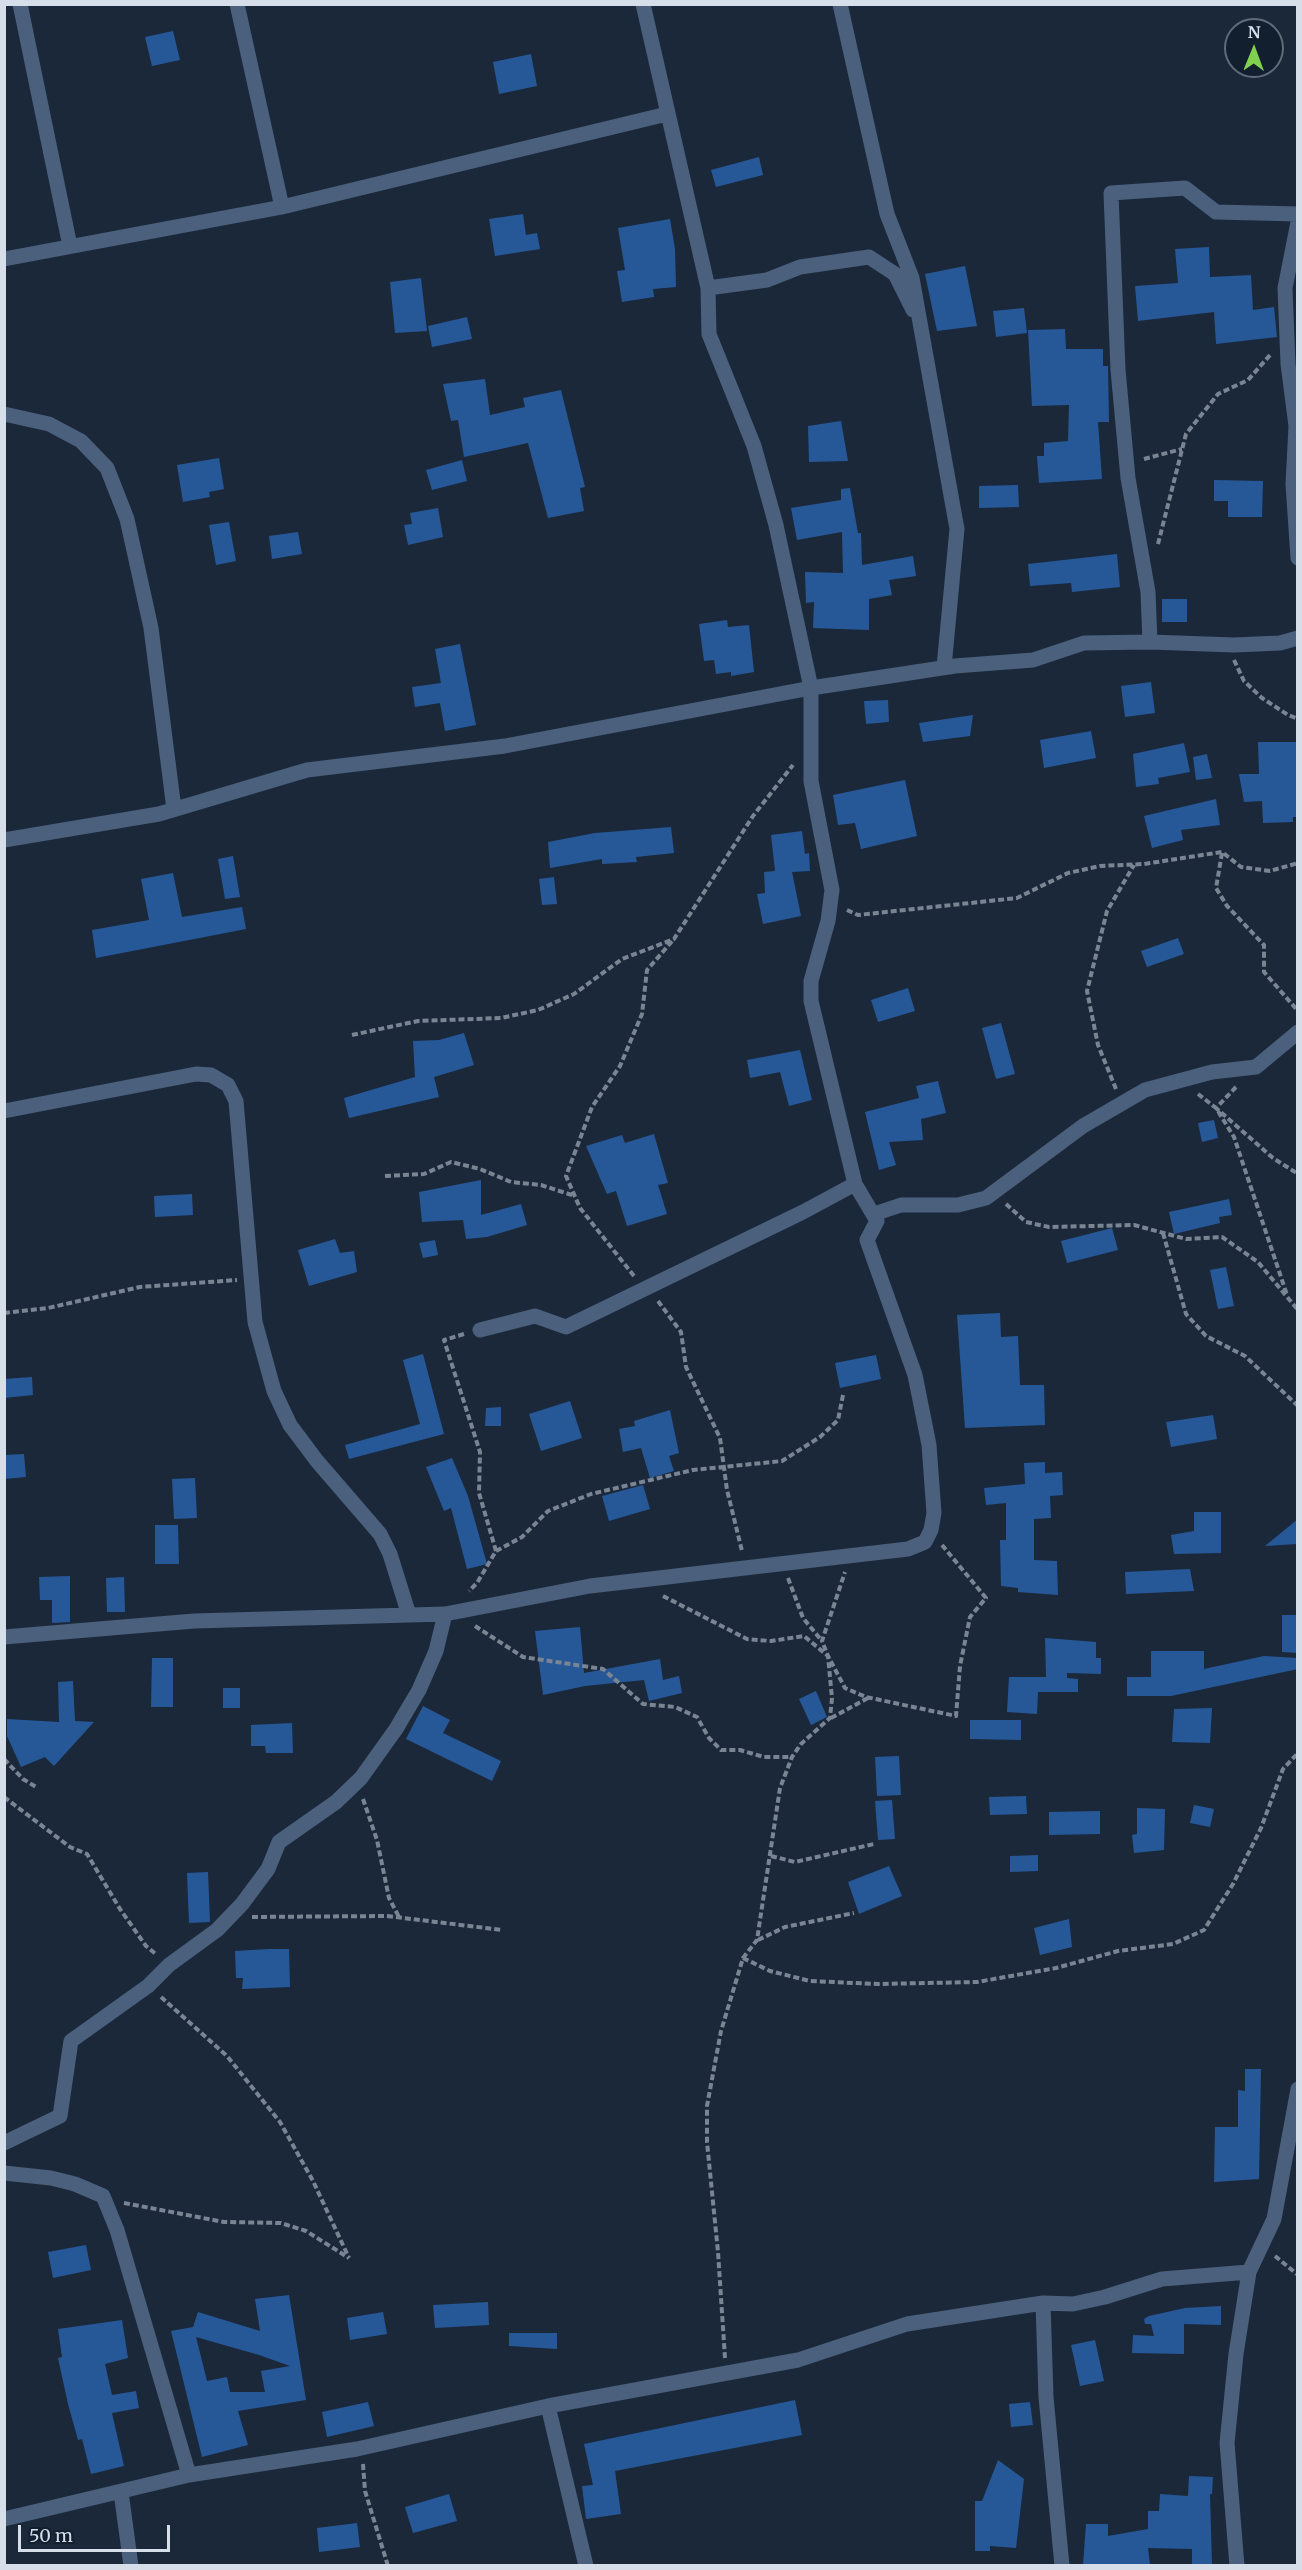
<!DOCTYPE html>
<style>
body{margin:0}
#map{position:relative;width:1302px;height:2570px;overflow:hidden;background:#1b283a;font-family:Merriweather,serif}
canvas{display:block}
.frame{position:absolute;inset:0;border:6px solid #d5dee9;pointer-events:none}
.north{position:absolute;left:1224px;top:18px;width:60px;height:60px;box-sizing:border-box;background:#121f2f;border:2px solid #606b79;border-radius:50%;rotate:1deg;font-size:16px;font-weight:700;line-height:24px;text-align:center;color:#d5dee9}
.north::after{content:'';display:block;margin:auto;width:21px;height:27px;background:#82d04f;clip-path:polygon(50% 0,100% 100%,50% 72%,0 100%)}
.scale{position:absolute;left:18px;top:2525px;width:152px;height:27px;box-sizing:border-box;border:3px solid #d5dee9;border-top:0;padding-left:8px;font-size:18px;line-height:21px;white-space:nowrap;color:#d5dee9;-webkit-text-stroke:4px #121f2f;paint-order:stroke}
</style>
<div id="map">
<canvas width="1302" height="2570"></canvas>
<div class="frame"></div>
<div class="north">N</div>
<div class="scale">50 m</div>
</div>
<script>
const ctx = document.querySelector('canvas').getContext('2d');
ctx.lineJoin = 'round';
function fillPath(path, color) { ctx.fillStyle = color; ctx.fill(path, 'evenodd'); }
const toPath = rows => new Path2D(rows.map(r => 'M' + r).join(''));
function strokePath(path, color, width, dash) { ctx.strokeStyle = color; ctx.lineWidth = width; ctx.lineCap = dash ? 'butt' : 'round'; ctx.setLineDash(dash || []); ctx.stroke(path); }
fillPath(toPath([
 [173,31,180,60,152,66,145,37],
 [531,54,537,86,499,94,493,62],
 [759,157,763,175,716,187,711,170],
 [523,214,526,235,537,233,540,249,495,256,489,219],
 [670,219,675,249,676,287,653,289,654,297,622,302,617,271,625,270,618,228],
 [1209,247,1210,277,1251,275,1253,310,1274,307,1277,337,1216,344,1214,312,1138,321,1135,286,1178,283,1175,249],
 [965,266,977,326,937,331,925,274],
 [421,278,427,331,395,333,390,282],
 [1024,308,1027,333,996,337,993,311],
 [467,317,472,339,432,347,428,326],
 [1065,329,1066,349,1103,349,1103,366,1108,366,1109,422,1098,422,1102,479,1039,483,1037,456,1044,456,1044,443,1068,441,1069,405,1032,406,1028,330],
 [485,379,490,415,525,407,523,398,561,390,585,487,580,488,584,511,548,518,528,443,464,457,458,420,451,421,443,384],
 [841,421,848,461,809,462,808,426],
 [219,458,224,489,209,492,210,497,183,502,177,465],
 [462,460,467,481,432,490,426,470],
 [1214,480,1263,481,1262,517,1228,517,1228,501,1214,501],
 [1018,485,1019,507,979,508,979,486],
 [850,488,858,533,861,533,862,565,913,556,916,576,889,580,892,595,869,599,869,630,813,628,814,602,806,603,805,572,843,573,842,532,797,540,791,508,841,500,841,489],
 [438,508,443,537,408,545,404,525,412,524,410,513],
 [229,522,236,561,216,565,209,525],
 [298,532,302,554,272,559,269,536],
 [1117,554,1120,587,1072,592,1071,583,1030,586,1028,564],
 [1162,599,1187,599,1187,622,1162,622],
 [727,620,728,627,749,625,754,672,731,676,731,672,716,674,714,660,704,661,699,624],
 [460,644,476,725,445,731,440,703,415,707,412,687,441,683,435,649],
 [1151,682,1155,713,1125,717,1121,686],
 [888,700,889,722,866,724,864,701],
 [973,715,970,736,923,742,919,723],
 [1091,731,1096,758,1044,768,1040,740],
 [1258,742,1298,742,1298,817,1293,817,1293,822,1263,823,1262,801,1244,802,1239,774,1259,774],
 [1184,743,1190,772,1158,778,1159,784,1136,787,1133,754],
 [1207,754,1212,778,1196,780,1193,757],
 [905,780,917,836,861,849,855,823,838,825,833,795],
 [1216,799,1220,825,1181,830,1183,840,1152,848,1144,816],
 [671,827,674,853,636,857,637,862,602,864,602,859,550,868,548,842,595,833],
 [802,831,805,854,809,853,810,871,792,872,801,916,763,924,757,894,765,893,764,872,775,871,771,835],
 [233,856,240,897,225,899,218,859],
 [173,873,182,917,242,907,246,929,96,958,92,930,149,920,141,879],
 [554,877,557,904,542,905,539,879],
 [1178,938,1184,954,1147,967,1141,951],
 [908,988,915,1011,878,1022,871,1000],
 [1001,1023,1015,1074,996,1079,982,1028],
 [464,1033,474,1065,434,1077,439,1097,349,1118,344,1098,415,1077,413,1041,439,1040],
 [800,1050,812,1100,789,1106,780,1072,750,1078,747,1060],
 [938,1081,946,1113,921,1119,923,1140,889,1142,896,1165,879,1170,865,1112,919,1098,916,1086],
 [1214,1120,1218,1138,1202,1142,1198,1123],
 [654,1134,668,1183,658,1185,667,1214,627,1226,616,1191,607,1194,586,1146,622,1135,625,1143],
 [481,1180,481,1215,521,1204,527,1225,487,1237,466,1239,463,1220,422,1222,419,1192],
 [192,1194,193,1215,155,1217,154,1196],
 [1229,1199,1232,1215,1219,1217,1220,1223,1174,1234,1169,1212],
 [1112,1228,1118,1250,1067,1263,1061,1241],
 [335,1239,340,1253,354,1251,357,1272,309,1286,298,1250],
 [435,1240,438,1255,423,1258,419,1243],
 [1226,1267,1234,1306,1218,1309,1210,1270],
 [1000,1313,1001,1337,1018,1336,1020,1385,1044,1385,1045,1425,965,1428,957,1315],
 [423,1354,444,1434,349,1459,345,1445,420,1424,403,1360],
 [876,1355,881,1379,840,1388,835,1363],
 [32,1377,33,1395,4,1398,4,1379],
 [570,1401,582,1438,541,1451,529,1414],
 [501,1407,501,1426,485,1426,486,1408],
 [670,1410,679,1453,669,1456,674,1471,650,1478,641,1448,623,1452,619,1429,635,1426,634,1421],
 [1213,1415,1217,1439,1171,1447,1166,1422],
 [24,1454,26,1477,4,1479,4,1455],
 [452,1458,468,1496,487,1564,467,1569,451,1508,444,1511,426,1467],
 [1045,1462,1045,1473,1062,1472,1063,1495,1050,1496,1051,1518,1034,1519,1034,1560,1057,1561,1058,1595,1018,1592,1018,1588,1001,1586,1000,1540,1006,1540,1006,1503,986,1505,984,1488,1025,1484,1024,1463],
 [195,1478,197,1518,174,1519,172,1479],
 [643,1485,650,1509,609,1521,602,1496],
 [1194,1512,1221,1512,1221,1553,1174,1554,1171,1535,1194,1531],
 [1298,1519,1298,1544,1265,1546],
 [155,1525,178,1525,179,1564,155,1564],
 [1190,1569,1194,1591,1126,1594,1125,1572],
 [70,1576,70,1622,52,1623,52,1600,40,1600,39,1577],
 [124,1577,125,1612,107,1612,106,1578],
 [1282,1615,1298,1615,1298,1653,1282,1652],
 [580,1627,584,1673,660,1659,663,1680,679,1676,682,1693,649,1701,644,1680,585,1686,543,1695,535,1631],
 [1045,1638,1096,1642,1096,1658,1101,1658,1101,1674,1067,1673,1067,1678,1078,1679,1078,1692,1038,1692,1037,1714,1007,1712,1009,1677,1046,1677],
 [1151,1651,1204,1651,1204,1669,1264,1656,1298,1658,1298,1669,1171,1696,1127,1696,1127,1677,1151,1677],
 [152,1658,173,1658,173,1707,151,1707],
 [73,1681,75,1721,94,1722,54,1766,45,1757,21,1767,7,1736,7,1719,59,1722,58,1682],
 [223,1688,240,1688,240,1708,223,1708],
 [816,1691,827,1717,811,1725,799,1699],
 [423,1706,450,1720,443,1733,501,1761,492,1781,406,1739],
 [1212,1708,1210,1743,1172,1742,1174,1709],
 [970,1720,1021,1720,1021,1740,970,1739],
 [292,1723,293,1753,266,1753,265,1746,251,1746,251,1725],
 [899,1756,901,1795,877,1796,875,1757],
 [1026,1796,1027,1814,990,1815,989,1797],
 [892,1800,895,1839,878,1840,875,1801],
 [1194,1805,1214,1809,1210,1827,1190,1823],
 [1137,1808,1165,1809,1164,1850,1134,1853,1132,1835,1137,1834],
 [1100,1811,1100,1834,1049,1835,1049,1812],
 [1038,1855,1038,1871,1010,1872,1010,1856],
 [889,1866,902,1896,859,1914,848,1882],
 [208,1872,210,1922,189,1923,187,1873],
 [1069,1919,1072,1947,1040,1955,1034,1928],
 [269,1949,289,1949,290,1987,242,1989,243,1978,236,1978,235,1951],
 [1245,2069,1261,2069,1259,2179,1214,2182,1215,2127,1238,2127,1238,2090,1245,2091],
 [86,2245,91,2270,53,2278,48,2252],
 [289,2295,306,2400,238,2411,248,2445,202,2457,171,2331,193,2327,198,2312,260,2331,255,2299],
 [196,2337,259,2355,290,2366,261,2371,265,2392,230,2392,227,2377,207,2381],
 [488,2302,489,2325,435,2328,433,2305],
 [1221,2306,1221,2325,1184,2324,1184,2354,1132,2353,1133,2335,1154,2336,1151,2324,1145,2324,1144,2319,1149,2316,1185,2308],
 [383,2312,387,2334,350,2340,347,2318],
 [122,2320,128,2358,105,2364,112,2395,136,2391,139,2408,112,2413,124,2466,91,2474,82,2439,78,2440,68,2404,58,2358,62,2357,58,2329],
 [509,2333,557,2333,557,2349,509,2346],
 [1095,2340,1104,2381,1080,2386,1071,2345],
 [795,2400,802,2435,615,2471,621,2514,586,2519,582,2486,593,2485,584,2444],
 [368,2402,374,2426,327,2437,322,2412],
 [1030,2402,1033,2425,1011,2427,1009,2404],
 [998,2460,1024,2479,1016,2548,990,2546,990,2551,975,2551,975,2501,982,2501],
 [1189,2476,1213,2477,1212,2494,1210,2494,1212,2565,1192,2565,1192,2549,1148,2548,1150,2565,1083,2565,1086,2524,1108,2524,1108,2536,1148,2529,1148,2511,1159,2511,1160,2494,1188,2496],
 [449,2494,457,2521,413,2533,405,2507],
 [357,2523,360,2547,319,2552,317,2528]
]), '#265898');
strokePath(toPath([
 [1144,459,1182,449],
 [1158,544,1186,434,1218,394,1248,380,1271,354],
 [1234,660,1244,681,1262,698,1288,715,1298,719],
 [1222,853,1216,888,1227,906,1264,945,1264,972,1298,1011],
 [847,910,858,915,1017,898,1068,873,1100,866,1144,864,1222,852,1241,867,1270,871,1298,863],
 [352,1035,418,1021,501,1018,538,1010,574,994,622,959,674,939,753,816,793,765],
 [1236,1087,1216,1108,1273,1158,1298,1174],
 [1116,1089,1098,1045,1087,991,1107,911,1134,865],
 [1198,1094,1216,1108,1234,1137,1287,1295],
 [385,1176,424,1174,451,1162,480,1169,511,1182,541,1185,575,1196],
 [1006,1204,1026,1222,1049,1227,1134,1225,1186,1239,1222,1237,1258,1262,1298,1310],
 [1163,1233,1186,1314,1206,1336,1245,1356,1298,1406],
 [634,1276,580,1208,566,1176,592,1107,620,1066,642,1014,647,970,674,939],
 [658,1301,681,1332,686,1367,720,1438,727,1490,742,1551],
 [4,1313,48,1308,140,1287,237,1280],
 [464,1334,444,1340,480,1452,479,1493,496,1551,477,1583,469,1591],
 [496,1551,522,1537,548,1511,591,1494,693,1470,782,1461,820,1437,838,1420,843,1395],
 [788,1578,803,1618,822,1641],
 [663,1596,747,1639,771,1641,804,1636,828,1656,845,1688,866,1697,956,1716,960,1666,970,1617,986,1598,942,1545],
 [475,1626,523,1657,603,1669,643,1704,675,1707,697,1717,709,1738,721,1750,740,1750,764,1757,792,1757],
 [831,1718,868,1698],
 [4,1759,23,1779,36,1787],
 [4,1797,70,1847,87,1854,120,1909,146,1946,157,1955],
 [363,1799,377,1840,389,1898,399,1917],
 [771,1856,795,1862,874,1844],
 [252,1917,387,1916,502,1930],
 [758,1940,785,1927,854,1913],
 [743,1958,770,1971,810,1981,877,1984,977,1982,1056,1968,1118,1951,1173,1944,1204,1930,1233,1884,1261,1828,1283,1769,1298,1753],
 [161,1997,227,2056,280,2122,313,2181,349,2258],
 [124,2203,224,2222,281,2223,306,2231,349,2258],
 [1275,2256,1298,2275],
 [725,2358,718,2252,707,2142,707,2106,721,2031,743,1958,757,1940,780,1788,792,1757,801,1744,830,1718,832,1698,828,1656,822,1641,845,1572],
 [363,2464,365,2491,388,2566]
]), '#7a8594', 4, [6, 3]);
strokePath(toPath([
 [20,4,70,246],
 [237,4,282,207],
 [840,4,887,214,912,278,957,529,944,667],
 [1298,222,1285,288,1288,364,1296,426,1293,484,1298,558],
 [4,259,282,207,667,114],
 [708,288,767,280,800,267,869,257,895,274,913,310],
 [4,414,49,424,81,441,107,468,127,519,151,628,174,809],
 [1150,642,1148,592,1128,478,1118,370,1111,193,1185,188,1216,212,1298,214],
 [4,840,159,814,307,770,505,746,811,688,955,666,1033,660,1084,643,1150,642,1234,645,1280,643,1298,638],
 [4,1111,196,1074,211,1075,228,1085,236,1101,255,1322,274,1391,290,1425,317,1461,380,1534,390,1554,409,1615],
 [877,1221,874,1214,901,1205,958,1205,986,1198,1083,1126,1145,1090,1212,1072,1256,1067,1298,1032],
 [480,1330,535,1316,566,1327,803,1212,855,1184],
 [4,1637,194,1621,445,1614,590,1586,908,1549,925,1542,931,1530,934,1513,929,1445,915,1375,867,1240,877,1221,855,1184,811,1001,811,981,828,921,832,890,811,781,811,688,776,525,754,446,709,334,708,288,643,4],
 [4,2143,60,2116,71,2041,148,1986,169,1965,217,1930,242,1904,268,1869,279,1842,336,1802,361,1778,396,1729,419,1690,436,1651,445,1614],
 [4,2173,51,2178,75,2184,103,2196,117,2230,189,2475],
 [1043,2303,1046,2397,1062,2566],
 [548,2406,586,2566],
 [121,2492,131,2566],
 [4,2519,189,2475,357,2449,548,2406,798,2360,907,2324,1043,2303,1073,2304,1105,2297,1162,2279,1249,2272],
 [1237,2566,1227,2443,1236,2354,1249,2272,1274,2219,1298,2089]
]), '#4a607c', 15);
</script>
